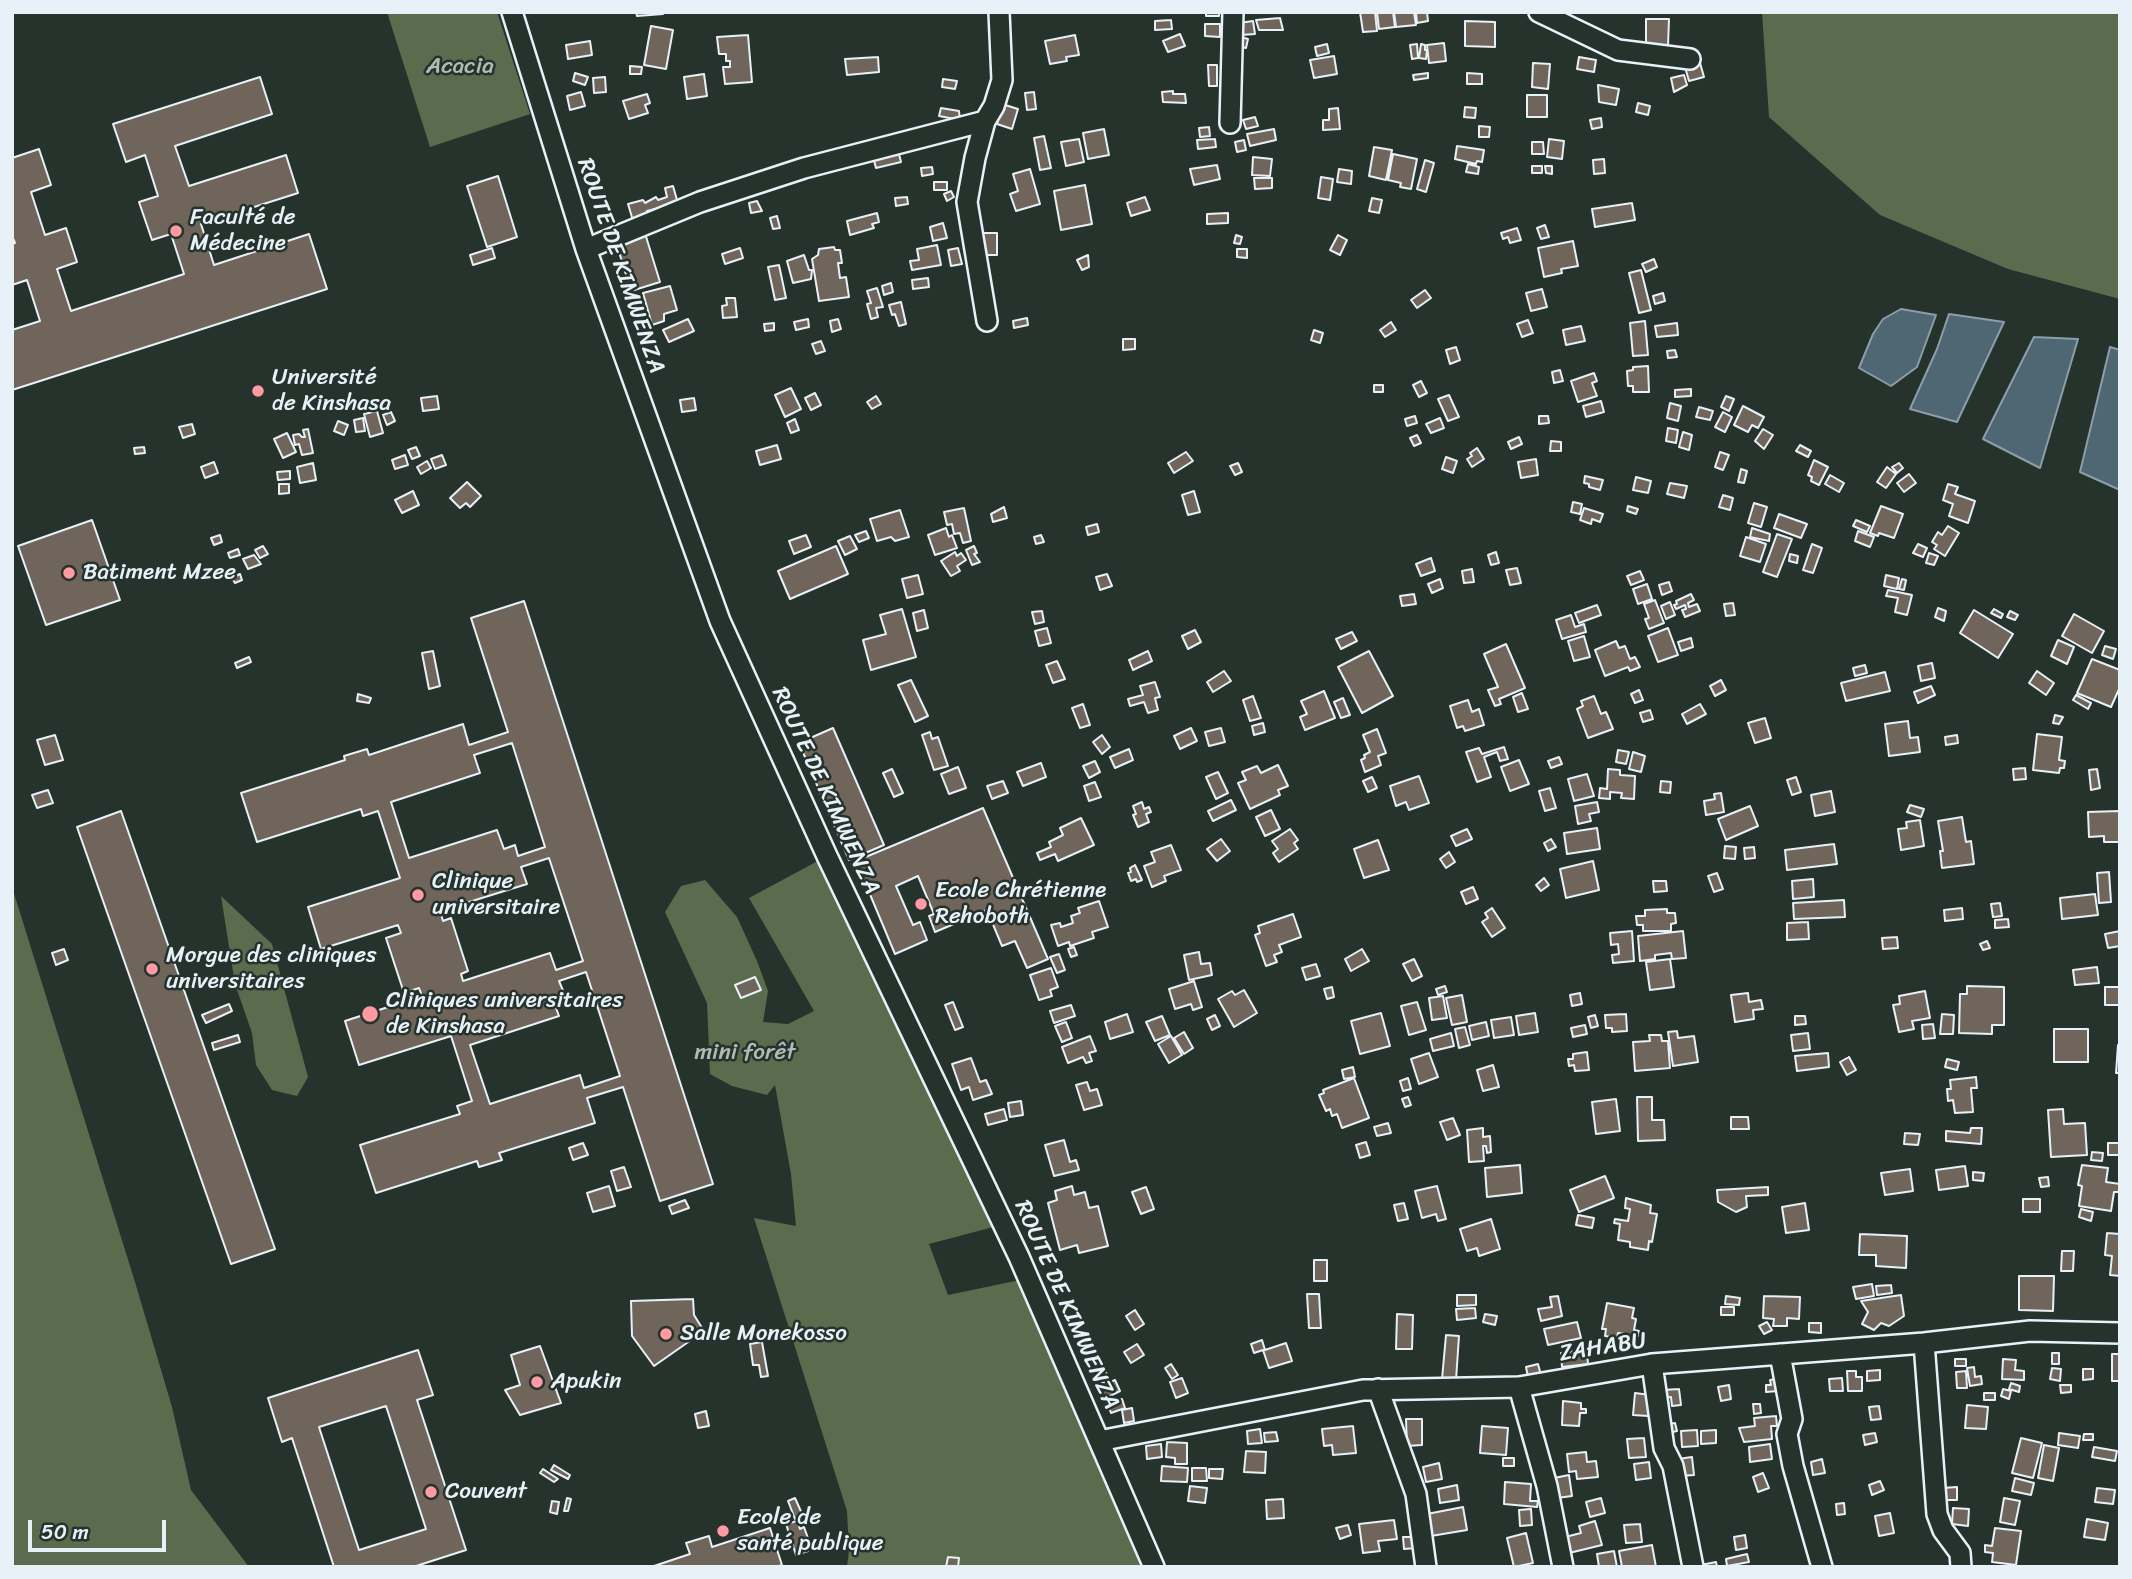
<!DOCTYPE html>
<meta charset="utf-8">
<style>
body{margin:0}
#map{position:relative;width:2132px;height:1579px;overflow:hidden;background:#26332d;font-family:Sriracha,sans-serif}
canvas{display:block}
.frame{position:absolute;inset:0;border:14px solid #e8f1f8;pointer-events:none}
.scale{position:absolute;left:28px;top:1520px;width:138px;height:32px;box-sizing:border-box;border:4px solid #e8f1f8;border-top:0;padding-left:9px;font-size:21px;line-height:24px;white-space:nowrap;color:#e8f1f8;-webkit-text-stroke:5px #26332d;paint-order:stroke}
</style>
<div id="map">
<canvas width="2132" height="1579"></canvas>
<div class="frame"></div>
<div class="scale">50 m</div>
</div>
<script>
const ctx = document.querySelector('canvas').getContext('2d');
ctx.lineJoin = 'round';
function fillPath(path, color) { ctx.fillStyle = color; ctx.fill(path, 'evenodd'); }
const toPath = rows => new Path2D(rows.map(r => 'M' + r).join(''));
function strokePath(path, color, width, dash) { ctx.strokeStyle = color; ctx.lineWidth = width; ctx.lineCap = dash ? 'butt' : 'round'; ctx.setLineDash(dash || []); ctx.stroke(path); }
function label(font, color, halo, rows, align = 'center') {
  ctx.font = font + ' Sriracha,sans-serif'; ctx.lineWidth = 5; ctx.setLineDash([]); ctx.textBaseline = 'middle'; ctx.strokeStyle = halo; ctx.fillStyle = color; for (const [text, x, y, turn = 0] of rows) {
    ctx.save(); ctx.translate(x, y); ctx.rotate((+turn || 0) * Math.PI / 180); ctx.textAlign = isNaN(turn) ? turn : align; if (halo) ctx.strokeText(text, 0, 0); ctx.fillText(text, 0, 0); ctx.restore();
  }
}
fillPath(toPath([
 [387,12,497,12,530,114,430,147],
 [1762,12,2120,12,2120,299,2008,269,1880,215,1769,117],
 [827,856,997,1226,929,1244,948,1295,1020,1280,1144,1567,847,1567,849,1550,847,1511,754,1218,796,1226,791,1174,775,1085,767,1095,732,1086,710,1074,707,1003,665,912,681,886,705,880,737,917,757,961,768,991,763,1022,788,1024,814,1011,749,898],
 [12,887,135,1282,172,1407,191,1490,249,1567,12,1567],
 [221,896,272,944,308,1077,297,1096,272,1090,256,1065,252,1033,235,984]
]), '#5b6b4d');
const water = toPath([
 [1901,309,1936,315,1917,367,1891,386,1859,368,1873,334,1883,319,1901,309],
 [1949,314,2004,322,1957,422,1910,409,1937,349,1949,314],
 [2034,337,2078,339,2040,468,1983,439,2034,337],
 [2110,347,2120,350,2120,490,2080,472,2110,347]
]);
fillPath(water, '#4f6773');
strokePath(water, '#8c9ea8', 2);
const building = toPath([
 [636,12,663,12,663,14,637,16,636,12],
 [1206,12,1219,12,1219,16,1206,16,1206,12],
 [1360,12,1375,12,1377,31,1363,32,1360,12],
 [1377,12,1393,12,1395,27,1379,29,1377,12],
 [1394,12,1414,12,1416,25,1396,27,1394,12],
 [1416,12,1427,12,1428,21,1417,23,1416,12],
 [1280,18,1283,30,1259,30,1256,20,1280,18],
 [1646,19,1669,19,1668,46,1646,46,1646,19],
 [1171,20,1172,29,1155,30,1155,21,1171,20],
 [1253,21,1255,34,1241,35,1239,23,1253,21],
 [1465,21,1495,22,1495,47,1465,46,1465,21],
 [1205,24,1220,24,1220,37,1205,36,1205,24],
 [651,26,673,30,666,69,644,65,651,26],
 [1180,34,1185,46,1168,52,1163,41,1180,34],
 [748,35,752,82,725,84,723,67,730,67,730,61,726,61,726,54,719,54,717,37,748,35],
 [1075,35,1079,55,1066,57,1067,61,1050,64,1045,41,1075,35],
 [1237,36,1248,39,1246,48,1235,46,1237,36],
 [590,41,592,55,568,59,566,45,590,41],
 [1444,43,1446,61,1429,63,1427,45,1444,43],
 [1327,44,1329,53,1317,56,1315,47,1327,44],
 [1417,44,1418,58,1412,59,1410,45,1417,44],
 [1421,44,1425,45,1425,50,1427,50,1426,59,1419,58,1421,44],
 [1334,56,1337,74,1314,78,1310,60,1334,56],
 [878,57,879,72,847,75,845,59,878,57],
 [1579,57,1596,60,1594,72,1577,69,1579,57],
 [1533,63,1550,64,1548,89,1532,87,1533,63],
 [1700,63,1704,77,1689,81,1685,67,1700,63],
 [1208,65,1217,65,1217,86,1209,86,1208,65],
 [630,66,642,67,641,74,630,74,630,66],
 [575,73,588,77,585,85,573,81,575,73],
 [1428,73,1428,78,1414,80,1413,75,1428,73],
 [1467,73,1482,74,1482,84,1467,84,1467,73],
 [704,74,707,96,687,99,684,77,704,74],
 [1684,75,1687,85,1674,92,1671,78,1684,75],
 [260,77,272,114,175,146,189,186,286,155,298,193,201,224,214,265,309,234,327,289,12,390,12,330,40,321,27,280,12,285,12,244,15,243,12,236,12,158,39,149,51,185,31,192,45,235,66,228,77,262,57,269,71,311,184,274,171,234,152,240,139,202,158,196,145,155,126,162,113,124,260,77],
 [605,77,606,92,594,93,593,78,605,77],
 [943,79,957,81,955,89,942,87,943,79],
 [1598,85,1619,89,1616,105,1599,102,1598,85],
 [1173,91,1173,94,1185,94,1186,103,1163,102,1162,92,1173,91],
 [581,92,585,106,570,110,567,96,581,92],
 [1034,92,1036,109,1027,110,1025,93,1034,92],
 [647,94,650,103,645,105,648,113,629,119,623,101,647,94],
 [1527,95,1547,95,1547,117,1527,117,1527,95],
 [1638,103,1650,106,1648,115,1636,112,1638,103],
 [1002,104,1018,109,1012,129,997,124,1002,104],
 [1465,107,1476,108,1475,118,1464,117,1465,107],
 [941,108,959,111,960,120,939,116,941,108],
 [1338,108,1340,129,1323,130,1323,120,1329,120,1329,109,1338,108],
 [1255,117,1258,126,1246,129,1243,120,1255,117],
 [1601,118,1602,127,1592,129,1590,120,1601,118],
 [1479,126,1490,127,1489,137,1479,137,1479,126],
 [1209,127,1210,136,1200,137,1199,128,1209,127],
 [1104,129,1109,155,1088,159,1083,133,1104,129],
 [1274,129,1276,140,1250,146,1247,134,1274,129],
 [1044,136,1051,168,1040,170,1034,138,1044,136],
 [1079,139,1084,162,1066,166,1061,142,1079,139],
 [1215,139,1216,147,1198,149,1197,140,1215,139],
 [1549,139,1564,141,1562,159,1547,157,1549,139],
 [1244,140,1246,150,1237,152,1235,142,1244,140],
 [1532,142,1543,142,1544,154,1532,154,1532,142],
 [1457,146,1484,150,1482,162,1477,161,1476,164,1455,159,1457,146],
 [1374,147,1392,150,1386,180,1369,176,1374,147],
 [898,150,901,162,876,168,873,157,898,150],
 [1393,154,1417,159,1411,189,1400,187,1401,183,1388,180,1393,154],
 [1253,157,1272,159,1270,176,1252,175,1253,157],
 [1604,159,1605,173,1594,174,1593,160,1604,159],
 [1425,160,1434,163,1426,192,1417,189,1425,160],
 [1468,164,1479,167,1478,174,1466,172,1468,164],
 [1217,165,1220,179,1194,185,1190,169,1217,165],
 [1532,166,1542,166,1542,173,1532,173,1532,166],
 [1545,166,1552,166,1552,174,1546,173,1545,166],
 [932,167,933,174,922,176,921,168,932,167],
 [1030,169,1040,204,1016,211,1010,194,1018,191,1013,174,1030,169],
 [1339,169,1352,171,1351,184,1337,182,1339,169],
 [498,176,517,237,487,247,467,186,498,176],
 [1321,177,1333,179,1330,200,1318,198,1321,177],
 [1254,178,1272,178,1272,188,1255,189,1254,178],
 [934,182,947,182,947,190,934,190,934,182],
 [1085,185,1092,224,1061,230,1054,191,1085,185],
 [673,186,679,207,656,213,655,209,647,211,649,219,634,224,628,204,643,200,645,203,656,197,658,200,667,197,665,188,673,186],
 [951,191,954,197,947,201,944,194,951,191],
 [907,197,908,204,896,206,895,198,907,197],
 [1145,197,1150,210,1131,216,1127,203,1145,197],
 [1372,198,1382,200,1379,213,1369,211,1372,198],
 [757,201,762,211,751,213,749,203,757,201],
 [1632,203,1635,220,1595,227,1592,209,1632,203],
 [877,213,879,222,872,224,874,228,850,235,847,221,877,213],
 [1228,213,1228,223,1207,224,1207,214,1228,213],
 [777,216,780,228,773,229,770,218,777,216],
 [943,223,947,238,933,241,930,227,943,223],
 [1545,225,1549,237,1541,239,1537,228,1545,225],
 [1517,228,1521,240,1510,243,1508,237,1503,239,1501,233,1517,228],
 [644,230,660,282,631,291,615,239,644,230],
 [982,233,997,233,997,255,982,255,982,233],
 [1236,235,1242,237,1240,244,1234,243,1236,235],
 [1338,235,1347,240,1340,255,1330,250,1338,235],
 [1573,241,1578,266,1561,269,1562,273,1544,277,1538,248,1573,241],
 [937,245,941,265,912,270,910,261,919,260,917,249,937,245],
 [834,247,835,250,840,250,842,263,838,263,840,278,846,277,849,297,819,301,812,259,818,255,819,249,834,247],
 [492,248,495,258,473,265,470,255,492,248],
 [740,248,743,258,725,264,722,254,740,248],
 [958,248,962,264,951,266,948,250,958,248],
 [1237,249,1247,249,1247,258,1237,257,1237,249],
 [804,255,809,270,812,270,811,279,793,283,787,261,804,255],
 [1088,255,1089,267,1082,270,1077,260,1088,255],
 [1654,259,1657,267,1646,272,1642,264,1654,259],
 [779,265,786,298,775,300,768,267,779,265],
 [1641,270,1651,310,1639,313,1629,273,1641,270],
 [928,278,929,287,913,289,912,280,928,278],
 [891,283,893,292,884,295,882,286,891,283],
 [670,286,677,310,664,314,664,321,652,325,643,293,670,286],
 [877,288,883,307,876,308,878,317,871,319,867,304,871,303,867,291,877,288],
 [1542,289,1547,307,1531,311,1526,293,1542,289],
 [1425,290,1431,298,1417,308,1411,300,1425,290],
 [1663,293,1665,301,1655,304,1653,296,1663,293],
 [637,294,644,317,635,320,628,297,637,294],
 [726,298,735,298,737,317,723,318,722,306,727,305,726,298],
 [901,302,906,324,899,326,895,314,892,315,889,305,901,302],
 [1027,318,1028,325,1014,328,1013,321,1027,318],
 [688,319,694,331,669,342,663,330,688,319],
 [808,319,809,327,796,330,794,322,808,319],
 [838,319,841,329,832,332,830,321,838,319],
 [1528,320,1533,333,1522,337,1517,324,1528,320],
 [1645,321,1648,355,1633,356,1630,323,1645,321],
 [1391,322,1396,330,1385,337,1380,330,1391,322],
 [774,323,774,330,765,331,764,324,774,323],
 [1677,323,1678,335,1657,337,1655,326,1677,323],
 [1581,326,1585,341,1566,345,1563,330,1581,326],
 [1314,330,1323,333,1320,343,1311,340,1314,330],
 [1123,339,1135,339,1135,349,1123,350,1123,339],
 [821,341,825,351,816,354,812,344,821,341],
 [1456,347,1460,360,1450,364,1446,350,1456,347],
 [1675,350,1677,357,1668,358,1667,351,1675,350],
 [1648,366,1649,392,1633,392,1633,386,1628,386,1627,371,1633,370,1633,367,1648,366],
 [1560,370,1563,381,1554,383,1552,372,1560,370],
 [1594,373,1597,381,1592,383,1597,396,1578,402,1571,381,1594,373],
 [1421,381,1427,393,1419,397,1413,385,1421,381],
 [1374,385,1383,385,1383,392,1374,392,1374,385],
 [791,388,801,409,785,417,775,395,791,388],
 [1691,389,1691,396,1675,397,1675,390,1691,389],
 [815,393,821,405,811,410,805,398,815,393],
 [1449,395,1459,417,1448,421,1438,399,1449,395],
 [437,396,439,409,423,411,421,398,437,396],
 [876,396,881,404,872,409,867,402,876,396],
 [1726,396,1734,399,1729,411,1721,407,1726,396],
 [694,398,696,410,682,412,680,400,694,398],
 [1601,401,1604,412,1586,417,1583,406,1601,401],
 [1670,403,1681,406,1678,421,1667,418,1670,403],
 [1743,406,1764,417,1758,428,1752,425,1748,432,1734,425,1743,406],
 [1699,407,1713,411,1710,420,1696,417,1699,407],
 [377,411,383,433,370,437,364,414,377,411],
 [391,412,395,421,387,425,383,415,391,412],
 [1723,412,1732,417,1725,432,1715,427,1723,412],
 [1415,416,1417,423,1407,426,1405,419,1415,416],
 [1539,416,1548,416,1549,423,1539,424,1539,416],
 [363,418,365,431,356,432,354,420,363,418],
 [1440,418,1444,428,1431,433,1426,424,1440,418],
 [795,419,799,430,791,433,787,423,795,419],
 [338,421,348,425,344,435,334,431,338,421],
 [192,424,195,434,183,438,179,427,192,424],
 [1668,428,1678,430,1676,443,1666,441,1668,428],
 [308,429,313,453,302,455,299,444,295,445,293,435,299,434,302,437,305,437,303,430,308,429],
 [1763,429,1773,435,1764,449,1755,441,1763,429],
 [1683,432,1692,435,1689,450,1679,447,1683,432],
 [287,433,296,452,283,458,274,439,287,433],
 [1417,435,1421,443,1414,446,1410,438,1417,435],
 [1519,437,1522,444,1511,449,1508,442,1519,437],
 [1551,441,1561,442,1561,451,1550,451,1551,441],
 [777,445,781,459,760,465,756,451,777,445],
 [1800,445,1811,451,1808,457,1796,451,1800,445],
 [144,447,145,453,135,454,134,448,144,447],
 [416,447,420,456,412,459,408,450,416,447],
 [1477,448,1484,459,1472,467,1467,459,1472,456,1470,453,1477,448],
 [1186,452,1193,461,1174,473,1168,463,1186,452],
 [1720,452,1729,455,1723,470,1715,467,1720,452],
 [405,455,408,465,395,469,392,460,405,455],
 [442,455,446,465,435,469,431,459,442,455],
 [1446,457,1457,461,1453,473,1442,469,1446,457],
 [1536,459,1538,475,1521,478,1518,462,1536,459],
 [1814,460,1828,467,1819,485,1811,481,1812,477,1808,475,1814,460],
 [427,461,431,468,421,474,417,467,427,461],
 [214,462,218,473,205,478,201,467,214,462],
 [313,463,316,480,300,483,297,467,313,463],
 [1238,463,1242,472,1235,475,1230,466,1238,463],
 [1899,463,1903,468,1897,473,1892,467,1899,463],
 [1887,467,1896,474,1886,488,1877,482,1887,467],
 [1741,469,1747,471,1744,483,1738,482,1741,469],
 [290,471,290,479,278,480,277,472,290,471],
 [1909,474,1916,483,1904,492,1897,483,1909,474],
 [1830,475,1844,483,1839,492,1825,484,1830,475],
 [1585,476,1603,480,1600,490,1589,487,1589,484,1584,483,1585,476],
 [1636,477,1651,481,1648,493,1633,490,1636,477],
 [467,482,481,496,470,507,466,503,460,508,450,498,467,482],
 [1670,483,1687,486,1684,498,1667,494,1670,483],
 [279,484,289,484,289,493,279,494,279,484],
 [1948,484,1958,487,1955,494,1975,501,1968,523,1949,516,1953,504,1943,500,1948,484],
 [413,491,419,505,402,513,395,500,413,491],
 [1194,491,1200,512,1188,515,1182,495,1194,491],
 [1723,495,1733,498,1730,510,1719,507,1723,495],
 [1573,502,1582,504,1580,514,1571,512,1573,502],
 [1754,503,1767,507,1761,527,1748,523,1754,503],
 [1628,506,1638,509,1636,514,1627,511,1628,506],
 [1881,506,1903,514,1894,538,1879,533,1878,536,1870,533,1881,506],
 [1004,507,1007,518,993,522,991,514,1004,507],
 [964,508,971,541,963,543,960,533,954,534,952,524,947,525,944,512,964,508],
 [1584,508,1603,514,1600,522,1592,519,1591,524,1580,520,1584,508],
 [900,510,909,537,895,541,891,537,877,541,870,519,900,510],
 [1779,514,1807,524,1801,538,1774,528,1779,514],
 [92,520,120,600,46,625,18,546,92,520],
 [1856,520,1870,526,1867,532,1853,526,1856,520],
 [1097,524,1099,532,1088,535,1086,527,1097,524],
 [1948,526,1959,533,1945,556,1934,549,1937,545,1932,542,1938,532,1942,535,1948,526],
 [946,528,949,537,952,535,957,548,935,555,928,535,946,528],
 [1752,528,1770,534,1769,541,1750,537,1752,528],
 [866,531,869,538,859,542,855,535,866,531],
 [1858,531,1874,537,1870,547,1855,541,1858,531],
 [1777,534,1792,539,1777,577,1763,572,1777,534],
 [220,535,222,542,214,545,211,538,220,535],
 [806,535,811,547,794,554,789,541,806,535],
 [1041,535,1044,542,1036,544,1034,537,1041,535],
 [850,536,857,549,845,555,838,541,850,536],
 [1746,537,1766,544,1760,562,1740,556,1746,537],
 [1812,544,1822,548,1813,573,1803,570,1812,544],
 [1918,544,1927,548,1923,557,1913,553,1918,544],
 [263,546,268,554,260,558,255,550,263,546],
 [836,546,848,574,790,599,778,571,836,546],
 [974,546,977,553,974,554,980,562,972,565,966,550,974,546],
 [238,549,240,555,230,558,228,553,238,549],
 [955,552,957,556,961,553,966,560,957,566,960,571,951,576,941,561,955,552],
 [1496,552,1499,563,1491,565,1488,555,1496,552],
 [1929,553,1938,556,1934,565,1926,563,1929,553],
 [1790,554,1798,556,1797,563,1789,561,1790,554],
 [254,555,261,564,248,569,243,559,254,555],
 [1431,558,1435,571,1421,576,1416,564,1431,558],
 [1517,568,1521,583,1510,585,1506,570,1517,568],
 [1472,569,1474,582,1464,583,1462,571,1472,569],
 [1640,571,1644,580,1631,585,1627,576,1640,571],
 [240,574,242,580,235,583,232,578,240,574],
 [1107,574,1112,586,1100,590,1096,577,1107,574],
 [918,575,923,594,907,598,902,579,918,575],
 [1886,575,1899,578,1897,589,1884,586,1886,575],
 [1440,579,1443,588,1432,593,1428,584,1440,579],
 [1902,579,1906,580,1904,590,1899,589,1902,579],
 [1669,582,1672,591,1662,595,1659,585,1669,582],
 [1647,584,1652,599,1638,604,1633,589,1647,584],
 [1888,590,1912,595,1907,615,1895,612,1898,598,1886,596,1888,590],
 [1414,594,1416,604,1402,606,1400,596,1414,594],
 [1691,594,1694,600,1688,603,1689,607,1697,604,1700,611,1685,617,1682,610,1686,609,1685,605,1676,609,1674,605,1677,604,1676,601,1691,594],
 [1655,600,1664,623,1649,629,1645,619,1649,618,1644,604,1655,600],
 [524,601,713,1184,660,1201,623,1087,587,1098,595,1123,499,1153,502,1160,479,1167,477,1161,376,1193,360,1145,460,1114,457,1106,472,1101,451,1036,359,1065,345,1021,422,996,419,988,404,993,386,938,401,933,398,925,321,949,308,907,400,878,378,811,363,816,361,809,257,842,241,793,345,760,344,756,367,749,369,755,463,724,469,745,508,732,471,618,524,601],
 [512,743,545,847,518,856,515,845,504,849,497,830,409,858,391,802,480,773,474,755,512,743],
 [549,858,583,961,556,970,550,953,463,981,461,974,468,971,451,918,443,921,440,911,527,884,521,867,549,858],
 [586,972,620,1076,584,1088,580,1075,490,1104,470,1045,559,1016,552,997,564,993,559,981,586,972],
 [1670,602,1675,615,1666,619,1661,606,1670,602],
 [1733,603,1735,615,1726,616,1724,604,1733,603],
 [1597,605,1601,615,1579,623,1575,613,1597,605],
 [1938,608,1946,611,1944,621,1935,617,1938,608],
 [902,609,916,657,871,670,863,640,886,634,880,615,902,609],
 [1994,609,2003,614,2001,618,1991,613,1994,609],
 [924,610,928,628,917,631,913,613,924,610],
 [1974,610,2013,634,1998,658,1960,633,1974,610],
 [1042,611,1044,622,1035,624,1032,612,1042,611],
 [2010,611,2018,615,2015,620,2007,617,2010,611],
 [2074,614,2104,631,2092,653,2062,636,2074,614],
 [1571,615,1575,627,1584,624,1586,632,1562,639,1556,620,1571,615],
 [1047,628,1051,643,1039,646,1035,631,1047,628],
 [1668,628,1678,655,1658,662,1648,636,1668,628],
 [1195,630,1201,642,1188,649,1182,636,1195,630],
 [1352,632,1357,641,1341,649,1336,639,1352,632],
 [1584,636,1590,657,1574,661,1568,641,1584,636],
 [1691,638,1693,647,1681,651,1678,642,1691,638],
 [2058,640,2074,647,2067,664,2051,656,2058,640],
 [1616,641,1619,648,1625,646,1630,659,1635,657,1640,667,1630,671,1628,667,1605,676,1595,650,1616,641],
 [1506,644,1525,688,1499,699,1501,704,1495,706,1488,690,1498,687,1484,654,1506,644],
 [2105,646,2116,649,2113,659,2102,655,2105,646],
 [433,651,440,686,429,689,422,653,433,651],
 [1148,651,1152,661,1133,670,1129,660,1148,651],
 [1369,651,1393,696,1362,713,1338,667,1369,651],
 [249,657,251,662,237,668,235,663,249,657],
 [2092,659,2120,670,2120,687,2111,707,2077,693,2092,659],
 [1057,661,1065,679,1053,683,1046,665,1057,661],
 [1932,663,1935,678,1921,681,1918,666,1932,663],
 [1865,665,1867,673,1855,676,1853,668,1865,665],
 [1224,671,1231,681,1213,692,1207,682,1224,671],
 [2037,671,2054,683,2046,695,2029,683,2037,671],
 [1885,672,1890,691,1846,701,1841,683,1885,672],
 [911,680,928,716,915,722,898,685,911,680],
 [1721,680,1726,690,1715,696,1710,686,1721,680],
 [1155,682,1160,697,1155,698,1158,710,1148,713,1144,702,1130,706,1128,699,1143,695,1140,686,1155,682],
 [1931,686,1935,695,1918,703,1914,692,1931,686],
 [1639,690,1643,700,1635,703,1631,694,1639,690],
 [1324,691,1335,718,1305,730,1300,717,1307,714,1301,701,1324,691],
 [1522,693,1528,709,1518,712,1513,697,1522,693],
 [358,694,371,698,369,703,357,701,358,694],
 [2076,695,2091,703,2088,709,2073,700,2076,695],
 [1253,696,1261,718,1250,721,1243,700,1253,696],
 [1594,696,1601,714,1606,712,1613,729,1588,738,1577,709,1583,706,1581,701,1594,696],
 [1343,698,1350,715,1341,718,1334,702,1343,698],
 [1468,700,1472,712,1479,709,1484,725,1465,731,1463,726,1457,728,1450,706,1468,700],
 [1083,704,1090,725,1080,728,1072,708,1083,704],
 [1700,704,1706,714,1687,724,1682,714,1700,704],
 [1650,710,1653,719,1643,722,1640,713,1650,710],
 [2055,715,2063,717,2059,724,2053,723,2055,715],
 [1765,718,1771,738,1755,743,1748,723,1765,718],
 [1908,721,1910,738,1918,737,1920,752,1889,756,1885,724,1908,721],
 [1263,723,1265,732,1254,735,1252,726,1263,723],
 [833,728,884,845,849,860,799,743,833,728],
 [1191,728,1197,741,1180,749,1174,736,1191,728],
 [1221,728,1225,742,1209,746,1205,732,1221,728],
 [1377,729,1386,753,1378,756,1381,765,1365,772,1361,760,1365,758,1364,755,1370,752,1363,735,1377,729],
 [930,732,932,739,938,737,948,766,934,770,922,735,930,732],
 [2037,734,2062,737,2059,760,2065,761,2064,768,2060,768,2059,773,2033,770,2037,734],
 [55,735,63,760,45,765,37,740,55,735],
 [1102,735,1110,747,1102,754,1093,742,1102,735],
 [1957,735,1958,743,1946,745,1945,737,1957,735],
 [1504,747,1508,759,1500,761,1497,752,1484,757,1491,777,1477,782,1466,752,1479,748,1482,754,1504,747],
 [1129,749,1133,760,1115,768,1110,757,1129,749],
 [1618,750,1629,752,1626,764,1616,762,1618,750],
 [1633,752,1645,756,1641,772,1629,769,1633,752],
 [1559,757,1562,764,1551,768,1548,761,1559,757],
 [1519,760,1529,784,1510,791,1501,767,1519,760],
 [1095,761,1100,772,1089,778,1083,766,1095,761],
 [1041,763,1046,777,1023,786,1017,772,1041,763],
 [1278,765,1288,786,1278,790,1280,795,1250,809,1238,783,1246,780,1242,772,1257,766,1261,773,1278,765],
 [958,767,966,788,949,794,941,774,958,767],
 [2025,768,2026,779,2014,780,2013,769,2025,768],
 [892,769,903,793,894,797,883,773,892,769],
 [1608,769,1620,770,1620,775,1635,776,1634,799,1621,798,1622,793,1610,792,1610,799,1599,798,1600,788,1607,789,1608,769],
 [2097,769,2100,788,2091,790,2089,770,2097,769],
 [1218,772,1228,793,1216,799,1206,777,1218,772],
 [1587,774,1594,796,1574,801,1568,779,1587,774],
 [1419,776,1429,803,1409,810,1406,802,1396,806,1390,786,1419,776],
 [1372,777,1377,788,1368,792,1363,781,1372,777],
 [1796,777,1801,792,1792,795,1787,780,1796,777],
 [1003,781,1008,793,992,799,987,786,1003,781],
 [1661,781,1671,782,1670,793,1660,792,1661,781],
 [1095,782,1101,797,1089,801,1084,786,1095,782],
 [1550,788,1556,808,1545,811,1539,791,1550,788],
 [48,790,53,803,37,808,32,795,48,790],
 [1831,791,1835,812,1815,816,1811,795,1831,791],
 [1721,793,1724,812,1706,815,1704,801,1715,799,1714,794,1721,793],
 [1231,800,1236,810,1213,821,1208,811,1231,800],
 [1142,802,1144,809,1149,807,1151,812,1146,814,1149,822,1138,827,1133,815,1136,814,1133,806,1142,802],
 [1597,802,1599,812,1589,814,1591,821,1578,824,1575,806,1597,802],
 [1910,805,1924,809,1921,817,1907,812,1910,805],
 [1750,806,1758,826,1726,840,1718,819,1750,806],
 [983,808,1048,959,1027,968,1015,941,1002,946,987,910,935,932,929,916,934,914,918,876,896,886,913,925,920,922,927,940,895,954,856,861,983,808],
 [1271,810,1280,829,1265,836,1256,817,1271,810],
 [121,811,275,1249,231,1264,77,827,121,811],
 [2119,811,2120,842,2104,842,2104,836,2089,837,2088,812,2119,811],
 [1962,817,1966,842,1971,841,1974,864,1942,868,1940,851,1943,851,1938,821,1962,817],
 [1081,818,1094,845,1058,861,1055,854,1040,860,1037,853,1051,847,1049,842,1063,835,1060,828,1081,818],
 [1920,820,1924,846,1901,850,1898,829,1907,828,1906,822,1920,820],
 [1597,828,1600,849,1567,854,1564,833,1597,828],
 [1290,829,1298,840,1294,843,1298,849,1279,862,1273,853,1278,849,1272,841,1290,829],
 [1467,829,1472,839,1456,846,1451,836,1467,829],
 [1221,839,1230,851,1217,861,1207,849,1221,839],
 [1551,839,1556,847,1548,851,1544,843,1551,839],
 [1378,840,1389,870,1364,878,1354,849,1378,840],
 [1834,844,1837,864,1787,870,1785,850,1834,844],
 [1171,845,1181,870,1164,876,1166,881,1152,887,1144,866,1155,862,1151,852,1171,845],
 [1725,846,1736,847,1735,859,1724,858,1725,846],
 [1754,847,1755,858,1745,859,1744,848,1754,847],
 [1449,852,1455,862,1446,868,1440,859,1449,852],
 [1593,861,1599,890,1566,898,1560,869,1593,861],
 [1135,865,1142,880,1137,882,1136,879,1131,881,1128,873,1131,872,1130,868,1135,865],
 [2109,872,2111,902,2099,903,2097,873,2109,872],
 [1717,873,1723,889,1714,892,1708,876,1717,873],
 [1544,878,1549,885,1541,891,1536,885,1544,878],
 [1813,879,1814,897,1793,899,1792,881,1813,879],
 [1653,881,1666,881,1667,891,1654,892,1653,881],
 [1473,887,1478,899,1466,904,1461,892,1473,887],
 [2095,894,2098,915,2062,919,2060,898,2095,894],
 [1844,900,1845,917,1794,919,1793,903,1844,900],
 [1099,901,1108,927,1092,932,1094,938,1070,946,1069,942,1058,946,1051,925,1060,923,1061,927,1073,923,1071,916,1080,913,1078,908,1099,901],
 [2000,903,2002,916,1993,917,1991,904,2000,903],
 [1492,908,1505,928,1492,937,1482,922,1488,918,1485,913,1492,908],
 [1962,908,1963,919,1945,921,1944,910,1962,908],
 [1667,909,1667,913,1675,913,1676,923,1671,924,1671,931,1643,931,1643,925,1637,925,1636,916,1645,916,1645,910,1667,909],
 [1293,914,1301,937,1279,945,1282,952,1274,955,1277,962,1266,966,1255,935,1260,933,1258,926,1293,914],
 [2008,919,2009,927,1995,928,1995,920,2008,919],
 [1808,922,1809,939,1787,940,1787,923,1808,922],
 [1632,931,1634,961,1613,963,1612,955,1619,954,1618,944,1611,945,1610,933,1632,931],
 [1683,931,1686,958,1672,959,1671,953,1655,955,1655,959,1640,961,1638,936,1683,931],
 [2120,931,2120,946,2108,948,2105,934,2120,931],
 [1897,937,1898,948,1883,949,1882,938,1897,937],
 [1987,941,1990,948,1983,950,1980,944,1987,941],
 [1074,947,1077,955,1071,957,1068,949,1074,947],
 [64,949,68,960,56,965,52,953,64,949],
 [1362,949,1369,961,1351,971,1345,959,1362,949],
 [1199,952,1201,964,1210,963,1212,975,1189,980,1184,955,1199,952],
 [1059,954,1065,970,1057,973,1050,957,1059,954],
 [1414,959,1422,976,1412,981,1403,964,1414,959],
 [1670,959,1674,987,1650,990,1646,962,1670,959],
 [1316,964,1320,976,1306,980,1302,968,1316,964],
 [2097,967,2099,983,2075,985,2073,970,2097,967],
 [1051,968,1058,987,1050,990,1052,996,1039,1000,1030,975,1051,968],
 [755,977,761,990,741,998,735,985,755,977],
 [1194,981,1202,1007,1193,1010,1191,1004,1175,1009,1169,989,1194,981],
 [1445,986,1447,992,1438,995,1436,989,1445,986],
 [1967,986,2004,987,2004,1025,1992,1025,1992,1034,1959,1033,1960,994,1967,994,1967,986],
 [1332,987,1334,997,1327,999,1324,989,1332,987],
 [2105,987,2120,987,2120,1005,2105,1005,2105,987],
 [1244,990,1257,1013,1234,1027,1218,999,1232,991,1235,995,1244,990],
 [1925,991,1930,1018,1912,1021,1914,1029,1899,1032,1893,1005,1900,1004,1899,996,1925,991],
 [1580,993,1582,1004,1572,1006,1570,995,1580,993],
 [1748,993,1749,1002,1761,1000,1763,1009,1753,1010,1754,1019,1735,1022,1731,995,1748,993],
 [1462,995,1467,1022,1452,1025,1446,998,1462,995],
 [1443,996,1447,1018,1432,1020,1429,998,1443,996],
 [953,1002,963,1027,955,1030,945,1005,953,1002],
 [1417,1002,1426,1030,1409,1035,1401,1006,1417,1002],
 [229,1004,232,1011,206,1023,202,1015,229,1004],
 [1071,1005,1075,1016,1054,1023,1050,1011,1071,1005],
 [1381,1013,1390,1046,1360,1054,1351,1021,1381,1013],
 [1535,1013,1538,1032,1519,1035,1516,1016,1535,1013],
 [1127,1014,1133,1032,1110,1039,1105,1022,1127,1014],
 [1626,1014,1627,1031,1612,1032,1612,1028,1606,1028,1605,1015,1626,1014],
 [1942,1014,1954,1015,1953,1034,1940,1034,1942,1014],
 [1215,1015,1220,1026,1212,1030,1207,1019,1215,1015],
 [1595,1015,1598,1026,1591,1028,1588,1017,1595,1015],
 [1162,1016,1170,1035,1155,1041,1146,1022,1162,1016],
 [1795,1016,1805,1016,1806,1024,1795,1025,1795,1016],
 [1511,1017,1514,1035,1494,1038,1491,1020,1511,1017],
 [1066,1022,1072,1038,1062,1042,1055,1026,1066,1022],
 [1486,1022,1489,1036,1472,1040,1469,1026,1486,1022],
 [1933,1024,1935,1038,1923,1039,1922,1025,1933,1024],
 [1585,1025,1587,1034,1573,1037,1571,1028,1585,1025],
 [1465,1027,1470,1045,1459,1048,1455,1029,1465,1027],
 [2054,1029,2088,1029,2088,1062,2054,1062,2054,1029],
 [1677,1031,1678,1038,1694,1036,1698,1062,1673,1066,1668,1032,1677,1031],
 [1184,1032,1193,1048,1184,1054,1174,1038,1184,1032],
 [1451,1033,1454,1046,1433,1051,1430,1039,1451,1033],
 [1808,1033,1810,1049,1793,1051,1791,1035,1808,1033],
 [238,1035,240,1042,214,1050,212,1043,238,1035],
 [1649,1035,1661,1035,1662,1041,1668,1041,1670,1068,1635,1071,1633,1042,1650,1041,1649,1035],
 [1090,1036,1096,1051,1089,1053,1092,1061,1086,1063,1083,1057,1068,1063,1062,1047,1090,1036],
 [1171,1036,1182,1055,1169,1063,1158,1044,1171,1036],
 [785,1044,790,1055,779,1059,774,1048,785,1044],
 [2118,1045,2120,1045,2120,1073,2116,1073,2118,1045],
 [1587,1052,1589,1070,1575,1071,1574,1065,1569,1066,1568,1059,1573,1059,1573,1054,1587,1052],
 [1429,1053,1438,1077,1419,1084,1411,1059,1429,1053],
 [1828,1053,1829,1067,1797,1071,1795,1056,1828,1053],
 [1849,1057,1856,1070,1847,1075,1840,1062,1849,1057],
 [971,1058,980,1082,986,1080,992,1094,973,1100,969,1087,961,1090,952,1064,971,1058],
 [1947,1059,1959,1062,1957,1070,1945,1067,1947,1059],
 [1493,1065,1499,1087,1483,1091,1477,1070,1493,1065],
 [1353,1067,1355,1077,1344,1079,1342,1070,1353,1067],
 [1976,1077,1977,1088,1971,1088,1973,1112,1955,1113,1953,1100,1948,1101,1947,1089,1951,1089,1950,1080,1976,1077],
 [1354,1078,1369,1118,1342,1128,1337,1114,1332,1116,1330,1109,1326,1111,1319,1095,1324,1093,1323,1090,1354,1078],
 [1408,1078,1411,1089,1403,1091,1400,1081,1408,1078],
 [1087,1082,1090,1091,1097,1089,1102,1105,1084,1110,1076,1085,1087,1082],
 [1408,1097,1411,1105,1405,1107,1402,1099,1408,1097],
 [1637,1097,1652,1097,1652,1120,1664,1120,1665,1140,1638,1141,1637,1097],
 [1616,1099,1620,1131,1596,1134,1592,1102,1616,1099],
 [1021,1101,1023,1115,1010,1117,1008,1103,1021,1101],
 [1004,1109,1007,1120,988,1125,985,1114,1004,1109],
 [2063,1109,2064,1124,2085,1123,2087,1155,2051,1157,2048,1110,2063,1109],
 [1731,1117,1748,1117,1749,1129,1731,1129,1731,1117],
 [1453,1118,1460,1135,1447,1140,1440,1122,1453,1118],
 [1388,1123,1391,1133,1377,1136,1374,1127,1388,1123],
 [1483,1128,1483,1137,1490,1136,1491,1152,1487,1153,1486,1146,1483,1146,1484,1161,1469,1162,1467,1130,1483,1128],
 [1971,1128,1982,1128,1981,1144,1946,1141,1946,1131,1970,1133,1971,1128],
 [1905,1133,1920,1134,1918,1145,1904,1144,1905,1133],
 [1064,1140,1070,1162,1076,1160,1079,1170,1054,1176,1045,1145,1064,1140],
 [1366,1142,1370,1155,1360,1158,1356,1145,1366,1142],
 [583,1143,588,1155,573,1160,569,1148,583,1143],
 [2108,1143,2120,1143,2120,1155,2108,1155,2108,1143],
 [2092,1152,2103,1153,2102,1161,2091,1160,2092,1152],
 [1520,1165,1522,1193,1487,1197,1485,1168,1520,1165],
 [2082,1165,2108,1168,2106,1182,2120,1184,2120,1198,2120,1192,2114,1192,2111,1211,2079,1206,2082,1186,2078,1185,2082,1165],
 [1965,1166,1968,1186,1939,1190,1936,1170,1965,1166],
 [624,1167,631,1187,617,1191,611,1171,624,1167],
 [1910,1169,1913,1191,1885,1195,1881,1173,1910,1169],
 [1973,1172,1984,1173,1983,1181,1973,1180,1973,1172],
 [1605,1176,1614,1198,1579,1212,1570,1190,1605,1176],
 [2048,1177,2049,1186,2041,1187,2039,1178,2048,1177],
 [609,1186,615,1206,593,1212,587,1193,609,1186],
 [1072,1186,1074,1195,1085,1192,1089,1208,1098,1206,1108,1246,1079,1253,1077,1245,1060,1250,1048,1203,1057,1200,1055,1191,1072,1186],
 [1437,1186,1446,1219,1438,1221,1436,1214,1422,1218,1415,1191,1437,1186],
 [1146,1187,1154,1209,1141,1214,1132,1192,1146,1187],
 [1768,1187,1768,1195,1746,1196,1747,1207,1736,1212,1718,1202,1717,1190,1768,1187],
 [1626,1198,1651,1205,1650,1213,1657,1214,1652,1242,1649,1241,1648,1250,1630,1247,1630,1242,1618,1240,1620,1224,1614,1223,1615,1219,1628,1221,1630,1209,1625,1208,1626,1198],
 [2023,1199,2040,1199,2040,1212,2023,1212,2023,1199],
 [685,1200,689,1208,672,1214,669,1206,685,1200],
 [1404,1203,1408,1219,1398,1221,1394,1205,1404,1203],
 [1805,1203,1809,1230,1786,1233,1782,1207,1805,1203],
 [2081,1209,2093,1212,2091,1221,2079,1217,2081,1209],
 [1578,1215,1594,1218,1592,1228,1576,1225,1578,1215],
 [1491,1219,1500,1249,1479,1256,1477,1248,1467,1251,1460,1229,1491,1219],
 [2107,1233,2120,1234,2120,1276,2110,1275,2112,1256,2105,1255,2107,1233],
 [1860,1234,1907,1236,1906,1268,1876,1266,1876,1255,1859,1255,1860,1234],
 [2062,1251,2074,1251,2073,1271,2061,1271,2062,1251],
 [1314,1260,1327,1260,1327,1281,1314,1281,1314,1260],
 [2019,1276,2054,1276,2053,1311,2019,1310,2019,1276],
 [1872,1284,1874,1296,1856,1299,1853,1287,1872,1284],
 [1891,1285,1892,1293,1877,1295,1876,1286,1891,1285],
 [1307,1294,1319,1294,1321,1328,1309,1328,1307,1294],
 [1457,1295,1476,1295,1476,1305,1457,1306,1457,1295],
 [1901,1295,1904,1316,1889,1326,1881,1323,1874,1330,1862,1324,1868,1312,1861,1301,1901,1295],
 [1558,1296,1562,1316,1541,1321,1538,1309,1552,1307,1550,1297,1558,1296],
 [1726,1296,1740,1298,1739,1305,1725,1304,1726,1296],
 [1764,1296,1800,1297,1799,1319,1787,1318,1787,1326,1773,1326,1774,1319,1763,1318,1764,1296],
 [693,1299,694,1315,704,1331,654,1366,632,1336,631,1301,693,1299],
 [1607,1303,1634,1308,1632,1318,1636,1319,1634,1330,1639,1331,1638,1336,1618,1333,1617,1338,1605,1336,1606,1329,1602,1329,1607,1303],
 [1721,1307,1734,1307,1734,1315,1721,1315,1721,1307],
 [1475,1308,1476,1318,1457,1320,1456,1309,1475,1308],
 [1135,1310,1144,1324,1135,1330,1126,1316,1135,1310],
 [1397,1314,1413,1315,1412,1349,1396,1349,1397,1314],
 [1485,1314,1497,1316,1495,1325,1483,1322,1485,1314],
 [1577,1322,1581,1338,1548,1345,1544,1329,1577,1322],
 [1767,1322,1772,1330,1764,1334,1759,1326,1767,1322],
 [1809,1323,1821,1323,1821,1333,1809,1332,1809,1323],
 [1446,1335,1459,1336,1456,1380,1442,1379,1446,1335],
 [1262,1340,1265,1350,1286,1343,1292,1361,1269,1368,1263,1350,1254,1353,1251,1344,1262,1340],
 [762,1342,768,1376,761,1377,759,1365,753,1365,750,1344,762,1342],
 [1137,1344,1144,1355,1131,1363,1124,1352,1137,1344],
 [540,1346,561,1403,520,1415,505,1390,520,1385,511,1355,540,1346],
 [418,1350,433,1395,417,1400,466,1550,413,1567,334,1567,292,1438,282,1442,268,1398,418,1350],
 [386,1406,426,1529,359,1550,319,1427,386,1406],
 [1587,1350,1588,1364,1562,1367,1561,1353,1587,1350],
 [2052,1353,2059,1353,2059,1364,2052,1364,2052,1353],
 [2112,1354,2120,1354,2120,1381,2112,1381,2112,1354],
 [1955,1359,1966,1359,1966,1366,1955,1366,1955,1359],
 [2003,1359,2016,1360,2015,1370,2024,1371,2024,1380,2002,1379,2003,1359],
 [1171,1364,1178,1375,1172,1379,1165,1368,1171,1364],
 [1538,1364,1541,1375,1528,1377,1526,1367,1538,1364],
 [1974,1367,1975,1377,1981,1376,1982,1384,1970,1386,1967,1368,1974,1367],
 [1104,1368,1109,1380,1102,1383,1096,1371,1104,1368],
 [2052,1368,2061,1369,2060,1381,2050,1379,2052,1368],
 [2083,1369,2093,1369,2093,1379,2083,1380,2083,1369],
 [1880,1370,1880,1380,1867,1381,1867,1371,1880,1370],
 [1847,1371,1856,1371,1856,1377,1862,1377,1862,1391,1848,1391,1847,1371],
 [1966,1371,1967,1388,1957,1388,1956,1372,1966,1371],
 [1182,1378,1188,1393,1176,1398,1170,1382,1182,1378],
 [1842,1378,1843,1391,1830,1391,1829,1379,1842,1378],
 [1777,1379,1778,1391,1766,1392,1766,1385,1771,1385,1770,1380,1777,1379],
 [1115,1380,1120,1391,1104,1399,1098,1388,1115,1380],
 [2011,1383,2020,1386,2019,1392,2009,1389,2011,1383],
 [1729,1385,1731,1399,1721,1401,1718,1387,1729,1385],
 [2060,1385,2071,1385,2071,1392,2061,1393,2060,1385],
 [1679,1389,1681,1405,1672,1406,1671,1397,1664,1398,1663,1390,1679,1389],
 [2003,1389,2011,1391,2009,1399,2001,1396,2003,1389],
 [1635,1393,1650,1395,1648,1416,1633,1415,1635,1393],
 [1984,1393,1995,1393,1995,1400,1984,1400,1984,1393],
 [1122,1399,1125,1408,1111,1413,1108,1405,1122,1399],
 [1563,1401,1581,1403,1581,1409,1586,1409,1586,1413,1580,1413,1579,1426,1562,1425,1563,1401],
 [1753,1404,1760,1404,1761,1413,1754,1414,1753,1404],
 [1967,1405,1988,1407,1986,1429,1965,1428,1967,1405],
 [1879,1406,1881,1419,1871,1420,1869,1407,1879,1406],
 [1132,1408,1134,1421,1124,1423,1122,1410,1132,1408],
 [706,1411,709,1426,698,1428,695,1414,706,1411],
 [1776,1416,1777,1426,1771,1426,1772,1439,1744,1442,1739,1428,1755,1426,1754,1418,1776,1416],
 [1406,1419,1422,1419,1422,1445,1407,1446,1406,1419],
 [1675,1423,1677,1431,1668,1433,1667,1424,1675,1423],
 [1353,1426,1356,1453,1333,1455,1332,1445,1324,1446,1322,1429,1353,1426],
 [1482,1426,1508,1428,1506,1455,1480,1453,1482,1426],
 [1260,1429,1262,1443,1248,1444,1247,1431,1260,1429],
 [1697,1430,1698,1446,1682,1447,1681,1431,1697,1430],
 [1716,1430,1716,1443,1701,1444,1701,1431,1716,1430],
 [1276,1432,1278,1441,1265,1442,1264,1433,1276,1432],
 [1875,1433,1877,1442,1865,1445,1863,1435,1875,1433],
 [2059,1433,2080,1436,2078,1448,2058,1445,2059,1433],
 [2084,1434,2093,1434,2093,1440,2083,1440,2084,1434],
 [1644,1438,1646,1457,1629,1458,1627,1439,1644,1438],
 [2021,1438,2042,1443,2033,1478,2012,1473,2021,1438],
 [1167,1442,1187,1443,1187,1464,1175,1464,1175,1458,1166,1457,1167,1442],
 [1161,1444,1162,1457,1147,1459,1146,1446,1161,1444],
 [1770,1444,1772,1459,1750,1462,1749,1447,1770,1444],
 [2044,1445,2059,1448,2053,1481,2038,1478,2044,1445],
 [2094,1447,2117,1451,2115,1461,2092,1457,2094,1447],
 [1246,1451,1266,1452,1265,1473,1244,1472,1246,1451],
 [1586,1452,1587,1462,1596,1461,1598,1477,1577,1479,1576,1471,1569,1472,1567,1454,1586,1452],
 [1692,1457,1694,1475,1680,1476,1678,1459,1692,1457],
 [1503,1458,1514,1458,1514,1466,1503,1466,1503,1458],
 [1822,1459,1825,1473,1813,1475,1811,1462,1822,1459],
 [1649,1462,1651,1478,1636,1480,1634,1464,1649,1462],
 [1439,1463,1442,1479,1426,1482,1423,1467,1439,1463],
 [554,1465,570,1475,568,1479,551,1470,554,1465],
 [1162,1466,1188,1468,1187,1482,1161,1481,1162,1466],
 [1192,1468,1206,1468,1207,1481,1192,1481,1192,1468],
 [543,1469,558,1479,554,1482,540,1473,543,1469],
 [1209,1469,1223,1469,1222,1479,1209,1478,1209,1469],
 [1763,1473,1769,1488,1758,1492,1753,1477,1763,1473],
 [1569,1475,1572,1496,1557,1498,1554,1478,1569,1475],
 [2015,1478,2034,1483,2031,1495,2012,1491,2015,1478],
 [1880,1481,1884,1490,1872,1495,1869,1485,1880,1481],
 [1505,1482,1531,1484,1530,1501,1538,1501,1537,1507,1504,1504,1505,1482],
 [1457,1485,1459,1500,1440,1503,1438,1489,1457,1485],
 [1190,1486,1207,1488,1205,1503,1188,1501,1190,1486],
 [1957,1487,1957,1500,1942,1500,1942,1488,1957,1487],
 [2097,1488,2115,1490,2113,1504,2095,1502,2097,1488],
 [567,1498,571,1499,568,1511,564,1511,567,1498],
 [795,1498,803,1516,795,1519,788,1501,795,1498],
 [1601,1498,1605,1513,1590,1517,1586,1502,1601,1498],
 [2004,1498,2020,1501,2015,1525,2000,1522,2004,1498],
 [1283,1499,1284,1518,1267,1519,1266,1500,1283,1499],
 [552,1501,559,1502,557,1514,550,1512,552,1501],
 [1844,1503,1845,1514,1837,1515,1836,1504,1844,1503],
 [1463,1507,1467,1530,1431,1536,1427,1514,1463,1507],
 [1953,1508,1969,1509,1968,1526,1952,1524,1953,1508],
 [1531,1509,1532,1525,1520,1526,1519,1510,1531,1509],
 [1890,1513,1894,1533,1879,1536,1875,1516,1890,1513],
 [2087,1519,2108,1523,2105,1540,2084,1537,2087,1519],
 [1394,1520,1397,1539,1378,1541,1380,1551,1363,1553,1359,1524,1394,1520],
 [797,1521,800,1529,804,1527,809,1541,805,1542,808,1551,796,1555,786,1524,797,1521],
 [1595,1521,1602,1545,1565,1554,1561,1538,1581,1533,1579,1526,1595,1521],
 [1640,1524,1642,1542,1626,1543,1624,1525,1640,1524],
 [1348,1525,1351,1535,1340,1539,1336,1528,1348,1525],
 [770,1528,782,1565,776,1567,651,1567,690,1554,686,1543,709,1536,712,1547,770,1528],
 [1995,1528,2021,1531,2016,1565,1992,1562,1993,1553,1985,1552,1985,1545,1992,1546,1995,1528],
 [1526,1533,1533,1563,1514,1567,1507,1538,1526,1533],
 [1745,1535,1747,1548,1736,1550,1734,1537,1745,1535],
 [1403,1537,1415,1537,1416,1548,1404,1549,1403,1537],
 [1652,1545,1656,1567,1622,1567,1619,1551,1652,1545],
 [1614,1551,1617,1567,1599,1567,1597,1554,1614,1551],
 [1747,1554,1749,1562,1727,1566,1726,1559,1747,1554],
 [948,1557,959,1558,958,1567,946,1567,948,1557],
 [1716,1562,1717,1567,1702,1567,1701,1565,1716,1562]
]);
fillPath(building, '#70655a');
strokePath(building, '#e8f1f8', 2);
const minor = toPath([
 [512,12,586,249,720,621,827,856,1019,1257,1154,1567],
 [1539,12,1618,50,1690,59],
 [985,121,975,158,967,202,987,321],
 [1230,123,1233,12],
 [586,249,700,202,804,168,985,121,994,106,1002,80,999,12],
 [1924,1343,1937,1514,1943,1530,1960,1553,1961,1567],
 [1780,1354,1792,1419,1787,1434,1793,1466,1822,1567],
 [1652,1364,1664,1448,1673,1466,1693,1567],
 [1519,1387,1547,1486,1563,1567],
 [1378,1389,1416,1494,1426,1567],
 [1099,1441,1363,1390,1519,1387,1652,1364,1924,1343,2030,1331,2120,1333]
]);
strokePath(minor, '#e8f1f8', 24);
strokePath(minor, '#26332d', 19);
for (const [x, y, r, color] of [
 [176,231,7,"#ff9aa2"],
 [258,391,7,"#ff9aa2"],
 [69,573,7,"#ff9aa2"],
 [418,895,7,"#ff9aa2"],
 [921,904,7,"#ff9aa2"],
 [152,969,7,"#ff9aa2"],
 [370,1014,9,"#ff9aa2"],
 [666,1334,7,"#ff9aa2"],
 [537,1382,7,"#ff9aa2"],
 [431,1492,7,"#ff9aa2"],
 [723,1531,7,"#ff9aa2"]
]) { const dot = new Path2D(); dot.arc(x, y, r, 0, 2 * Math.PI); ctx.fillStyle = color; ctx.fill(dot); strokePath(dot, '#26332d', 2.5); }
label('23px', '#b0bbb4', '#26332d', [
 ["Acacia",460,67],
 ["mini forêt",745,1053]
]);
label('23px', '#e8f1f8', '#26332d', [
 ["Faculté de",190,218],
 ["Médecine",190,244],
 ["Université",272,378],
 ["de Kinshasa",272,404],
 ["Batiment Mzee",83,573],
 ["Clinique",432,882],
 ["universitaire",432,908],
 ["Ecole Chrétienne",935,891],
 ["Rehoboth",935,917],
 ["Morgue des cliniques",166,956],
 ["universitaires",166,982],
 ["Cliniques universitaires",386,1001],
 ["de Kinshasa",386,1027],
 ["Salle Monekosso",680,1334],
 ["Apukin",551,1382],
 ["Couvent",445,1492],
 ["Ecole de",737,1518],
 ["santé publique",737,1544]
], 'left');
label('23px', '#e8f1f8', '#26332d', [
 ["ROUTE DE KIMWENZA",620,266,71],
 ["ROUTE DE KIMWENZA",825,791,65],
 ["ROUTE DE KIMWENZA",1066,1305,66],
 ["ZAHABU",1603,1348,-9]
]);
</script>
